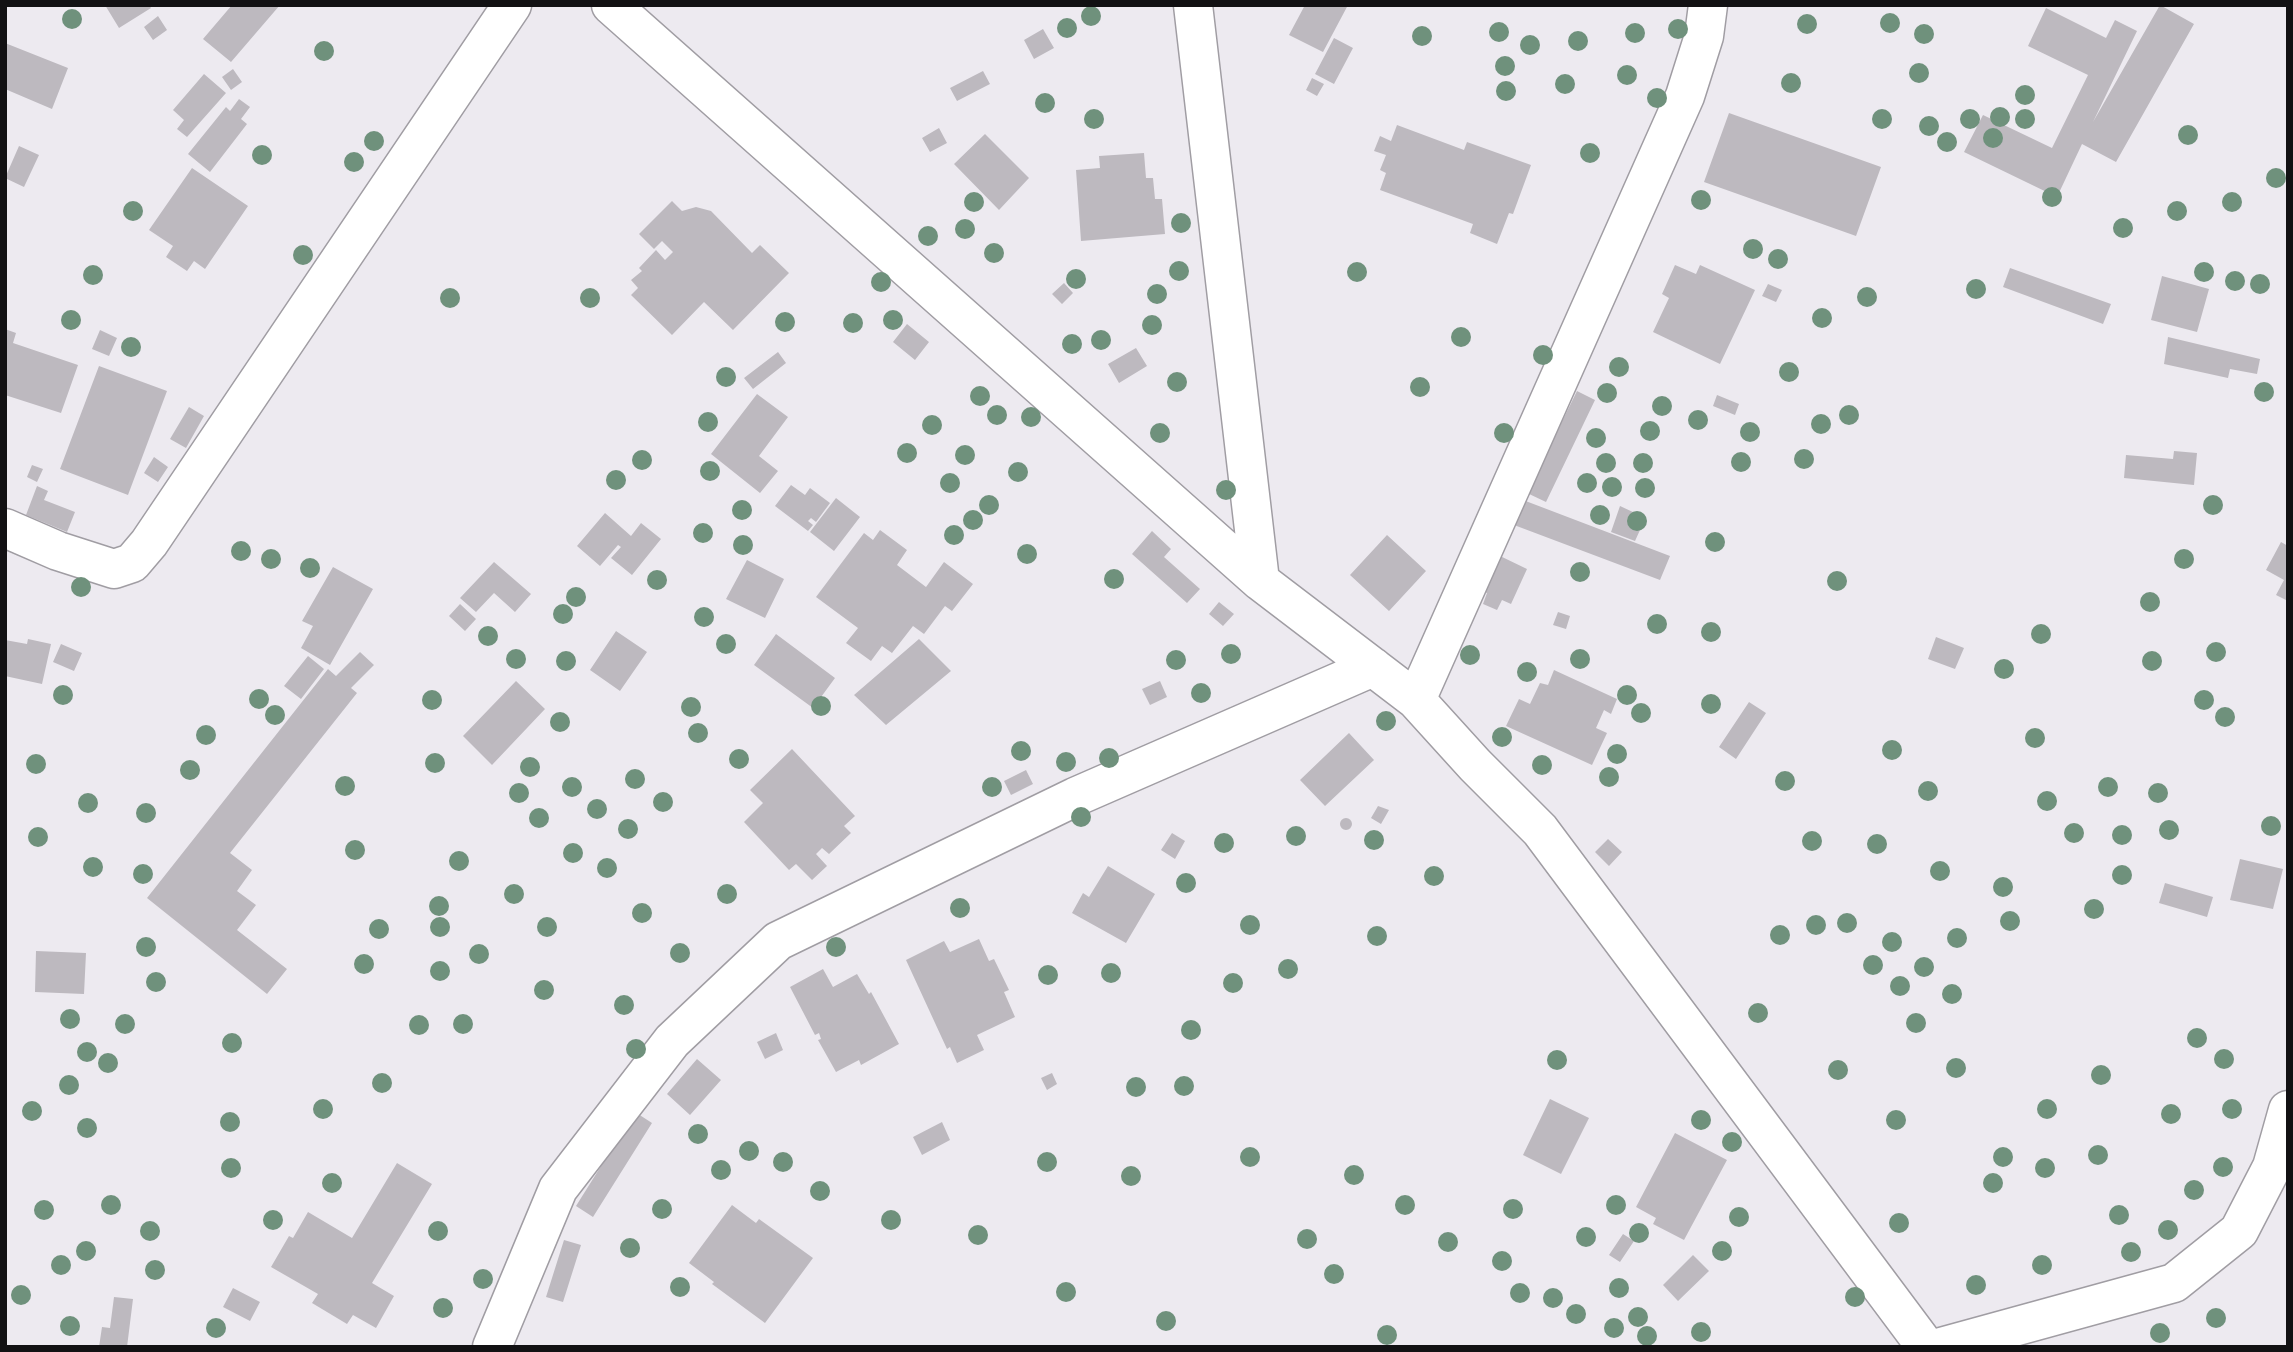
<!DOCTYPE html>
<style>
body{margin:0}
#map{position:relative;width:2293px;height:1352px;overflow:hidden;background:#edeaf0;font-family:"Noto Sans",sans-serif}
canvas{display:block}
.frame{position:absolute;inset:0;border:7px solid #121113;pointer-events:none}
</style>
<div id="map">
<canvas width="2293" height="1352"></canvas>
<div class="frame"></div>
</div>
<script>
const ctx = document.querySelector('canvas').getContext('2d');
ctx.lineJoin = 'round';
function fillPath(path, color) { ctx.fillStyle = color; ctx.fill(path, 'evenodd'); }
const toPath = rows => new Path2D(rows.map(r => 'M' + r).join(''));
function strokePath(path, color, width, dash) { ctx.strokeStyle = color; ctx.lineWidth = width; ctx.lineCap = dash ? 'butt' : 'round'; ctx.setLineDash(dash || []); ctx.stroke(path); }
fillPath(toPath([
 [105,5,149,5,151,8,119,28],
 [232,5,280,5,231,62,203,39],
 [1305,5,1348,5,1323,52,1289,35],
 [2160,5,2194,24,2116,162,2082,144,2057,197,1964,152,1983,115,2052,148,2088,75,2028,46,2046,8,2106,38,2115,20,2137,31,2093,122],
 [158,16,167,30,153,40,144,27],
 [1043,29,1054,48,1034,59,1024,40],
 [1334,38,1353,48,1334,84,1315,74],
 [5,43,68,68,52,109,5,89],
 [233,69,242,82,231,90,222,77],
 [983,71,990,84,957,101,950,88],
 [204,74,226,93,187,137,177,129,184,120,173,110],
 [1312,78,1324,84,1317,96,1306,90],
 [239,99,250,107,241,119,247,124,210,172,188,154,226,107,230,111],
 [1729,113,1881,167,1856,236,1704,182],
 [1397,125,1464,150,1467,142,1531,165,1513,214,1509,213,1497,244,1470,233,1473,224,1380,190,1386,173,1380,170,1386,155,1374,151,1380,136,1391,141],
 [939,128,947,143,930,152,922,138],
 [985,134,1029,178,999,210,954,164],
 [19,146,39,155,24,187,5,178],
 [1144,153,1146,178,1153,178,1155,199,1162,199,1165,234,1081,241,1076,170,1100,168,1099,156],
 [192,168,248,206,205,269,194,261,187,271,166,257,173,246,149,230],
 [672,201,682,211,696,207,711,211,752,253,760,245,789,273,733,330,704,302,672,335,631,295,638,288,631,280,642,271,639,268,656,250,665,260,673,252,662,241,654,249,639,234],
 [1675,265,1696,274,1700,265,1755,290,1720,364,1653,332,1669,298,1662,294],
 [2010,268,2111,304,2103,324,2003,287],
 [2162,276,2209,289,2197,332,2151,320],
 [1064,283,1073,293,1062,304,1052,294],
 [1768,284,1782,290,1776,302,1762,296],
 [907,324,929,342,915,360,893,342],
 [5,329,16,333,13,343,78,365,61,413,5,395],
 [100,330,117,338,109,356,92,349],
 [2168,337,2260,359,2257,374,2230,369,2228,378,2164,364],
 [1136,348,1147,366,1119,383,1108,364],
 [778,352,786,363,753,389,744,378],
 [99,366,167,391,128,495,60,469],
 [1577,391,1595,400,1546,502,1527,493],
 [757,394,788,417,759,456,778,471,760,493,711,454],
 [1717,395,1739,404,1735,415,1713,406],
 [189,407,204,416,186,448,170,439],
 [2174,451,2197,453,2194,485,2124,478,2126,455,2173,459],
 [154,457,168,467,158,482,144,473],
 [32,465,43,469,37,482,27,477],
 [791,485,805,495,810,488,830,503,816,522,811,518,808,521,813,525,808,531,775,506],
 [37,486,48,491,44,500,75,512,67,532,26,515],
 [836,498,860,517,834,551,810,532],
 [1523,500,1670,556,1660,580,1514,525],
 [1620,506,1635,513,1629,525,1640,530,1635,541,1611,532],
 [605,513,631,536,641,523,661,539,632,575,611,558,621,547,618,545,600,566,577,546],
 [880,530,907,550,897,565,926,587,944,562,973,584,952,611,945,606,924,634,913,626,892,653,882,646,871,661,846,643,858,628,816,597,864,533,873,540],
 [1152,531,1171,549,1164,557,1200,589,1187,603,1132,554],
 [1387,535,1426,571,1389,611,1350,575],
 [2281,542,2288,546,2288,601,2276,595,2284,580,2266,570],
 [1498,555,1527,569,1511,604,1502,600,1497,610,1483,604,1487,593,1482,591],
 [747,560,784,579,765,618,726,599],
 [494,562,531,594,515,612,494,593,476,612,460,598],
 [333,567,373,589,330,665,301,648,313,626,302,621],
 [1219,602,1234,614,1223,626,1209,614],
 [460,604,476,619,465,631,449,616],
 [1558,612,1570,616,1566,629,1553,625],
 [616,631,647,652,620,691,590,670],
 [776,634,835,678,813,708,754,665],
 [1936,637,1964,648,1955,669,1928,659],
 [28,639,51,644,42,684,5,676,5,640,27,644],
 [919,639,951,671,886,725,854,695],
 [61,644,82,653,74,671,53,662],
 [360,652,374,665,351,688,357,693,230,853,252,870,237,891,256,905,237,930,287,969,267,994,147,898,328,669,336,676],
 [308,656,324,669,301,699,284,686],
 [1554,670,1617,699,1611,714,1604,710,1596,728,1607,733,1592,765,1506,726,1519,699,1530,704,1540,683,1548,685],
 [516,681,545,709,492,765,463,736],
 [1160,681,1167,697,1150,705,1142,689],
 [1749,702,1766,713,1736,759,1719,747],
 [1349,733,1374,760,1325,806,1300,780],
 [792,749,855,816,844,826,851,833,829,854,822,848,816,854,827,866,812,880,796,864,789,870,744,822,763,803,750,790],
 [1026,770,1033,784,1011,795,1004,781],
 [1378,806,1389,810,1381,824,1371,818],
 '1340 824a6 6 0 1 1 12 0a6 6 0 1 1-12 0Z',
 [1172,833,1185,841,1175,859,1161,850],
 [1608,839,1622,852,1609,866,1595,852],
 [2240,859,2283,869,2273,909,2230,900],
 [1108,866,1155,894,1126,943,1072,913,1083,893,1089,897],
 [2165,883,2213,897,2207,917,2159,903],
 [979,939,989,961,994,959,1009,990,1004,992,1015,1017,977,1035,984,1050,957,1063,950,1047,947,1049,906,960,944,941,950,952],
 [36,951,86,953,84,994,35,992],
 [823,969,833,987,857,974,869,994,871,992,899,1044,861,1065,859,1060,836,1072,818,1040,821,1039,819,1033,815,1035,790,987],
 [776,1033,783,1050,765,1059,757,1042],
 [697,1059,721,1080,690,1115,667,1094],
 [1052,1073,1057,1084,1047,1090,1041,1078],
 [1550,1099,1589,1118,1561,1174,1523,1155],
 [635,1112,652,1123,593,1217,576,1206],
 [942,1122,950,1140,922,1155,913,1137],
 [1675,1133,1727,1160,1684,1240,1653,1224,1656,1218,1636,1207],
 [397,1163,432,1184,372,1283,394,1296,376,1328,353,1315,347,1324,312,1303,318,1294,271,1267,289,1236,293,1238,308,1212,352,1238],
 [732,1205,756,1223,759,1219,813,1258,765,1323,712,1284,714,1282,689,1263],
 [1623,1234,1634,1241,1620,1262,1609,1255],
 [564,1240,581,1245,563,1302,546,1297],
 [1693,1255,1709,1271,1678,1301,1663,1285],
 [233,1288,260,1302,250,1321,223,1307],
 [114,1297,133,1299,127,1347,99,1347,102,1327,110,1328]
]), '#bdb9bf');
const minor = toPath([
 [611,5,1260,581,1416,700,1475,765,1540,830,1926,1347],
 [1193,5,1260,581],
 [5,528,58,551,114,569,132,563,149,543,512,5],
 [1416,700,1685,96,1704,36,1708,5],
 [492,1347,558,1189,672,1041,778,941,1075,797,1373,667],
 [1941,1347,2174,1283,2239,1231,2272,1167,2288,1110]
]);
strokePath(minor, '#a09da3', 41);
strokePath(minor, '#fff', 38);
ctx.fillStyle = '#6f917c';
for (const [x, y] of [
 [1091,16],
 [72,19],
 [1890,23],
 [1807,24],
 [1067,28],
 [1678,29],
 [1499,32],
 [1635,33],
 [1924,34],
 [1422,36],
 [1578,41],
 [1530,45],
 [324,51],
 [1505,66],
 [1919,73],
 [1627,75],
 [1791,83],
 [1565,84],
 [1506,91],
 [2025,95],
 [1657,98],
 [1045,103],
 [2000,117],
 [1094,119],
 [1882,119],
 [1970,119],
 [2025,119],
 [1929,126],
 [2188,135],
 [1993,138],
 [374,141],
 [1947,142],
 [1590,153],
 [262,155],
 [354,162],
 [2276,178],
 [2052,197],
 [1701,200],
 [974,202],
 [2232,202],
 [133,211],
 [2177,211],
 [1181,223],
 [2123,228],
 [965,229],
 [928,236],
 [1753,249],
 [994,253],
 [303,255],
 [1778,259],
 [1179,271],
 [1357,272],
 [2204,272],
 [93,275],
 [1076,279],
 [2235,281],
 [881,282],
 [2260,284],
 [1976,289],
 [1157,294],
 [1867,297],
 [450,298],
 [590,298],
 [1822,318],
 [71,320],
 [893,320],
 [785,322],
 [853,323],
 [1152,325],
 [1461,337],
 [1101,340],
 [1072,344],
 [131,347],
 [1543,355],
 [1619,367],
 [1789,372],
 [726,377],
 [1177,382],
 [1420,387],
 [2264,392],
 [1607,393],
 [980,396],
 [1662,406],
 [997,415],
 [1849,415],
 [1031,417],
 [1698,420],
 [708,422],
 [1821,424],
 [932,425],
 [1650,431],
 [1750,432],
 [1160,433],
 [1504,433],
 [1596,438],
 [907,453],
 [965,455],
 [1804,459],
 [642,460],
 [1741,462],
 [1606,463],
 [1643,463],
 [710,471],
 [1018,472],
 [616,480],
 [950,483],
 [1587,483],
 [1612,487],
 [1645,488],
 [1226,490],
 [989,505],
 [2213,505],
 [742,510],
 [1600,515],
 [973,520],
 [1637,521],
 [703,533],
 [954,535],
 [1715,542],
 [743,545],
 [241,551],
 [1027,554],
 [271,559],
 [2184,559],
 [310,568],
 [1580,572],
 [1114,579],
 [657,580],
 [1837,581],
 [81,587],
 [576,597],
 [2150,602],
 [563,614],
 [704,617],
 [1657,624],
 [1711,632],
 [2041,634],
 [488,636],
 [726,644],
 [2216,652],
 [1231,654],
 [1470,655],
 [516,659],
 [1580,659],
 [1176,660],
 [566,661],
 [2152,661],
 [2004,669],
 [1527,672],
 [1201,693],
 [63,695],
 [1627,695],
 [259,699],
 [432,700],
 [2204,700],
 [1711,704],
 [821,706],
 [691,707],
 [1641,713],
 [275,715],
 [2225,717],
 [1386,721],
 [560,722],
 [698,733],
 [206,735],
 [1502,737],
 [2035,738],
 [1892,750],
 [1021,751],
 [1617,754],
 [1109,758],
 [739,759],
 [1066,762],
 [435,763],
 [36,764],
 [1542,765],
 [530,767],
 [190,770],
 [1609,777],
 [635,779],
 [1785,781],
 [345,786],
 [572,787],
 [992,787],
 [2108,787],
 [1928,791],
 [519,793],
 [2158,793],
 [2047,801],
 [663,802],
 [88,803],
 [597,809],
 [146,813],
 [1081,817],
 [539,818],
 [2271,826],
 [628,829],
 [2169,830],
 [2074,833],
 [2122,835],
 [1296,836],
 [38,837],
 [1374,840],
 [1812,841],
 [1224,843],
 [1877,844],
 [355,850],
 [573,853],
 [459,861],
 [93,867],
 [607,868],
 [1940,871],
 [143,874],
 [2122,875],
 [1434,876],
 [1186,883],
 [2003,887],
 [514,894],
 [727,894],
 [439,906],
 [960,908],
 [2094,909],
 [642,913],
 [2010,921],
 [1847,923],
 [1250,925],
 [1816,925],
 [440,927],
 [547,927],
 [379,929],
 [1780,935],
 [1377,936],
 [1957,938],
 [1892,942],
 [146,947],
 [836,947],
 [680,953],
 [479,954],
 [364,964],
 [1873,965],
 [1924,967],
 [1288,969],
 [440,971],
 [1111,973],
 [1048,975],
 [156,982],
 [1233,983],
 [1900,986],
 [544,990],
 [1952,994],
 [624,1005],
 [1758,1013],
 [70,1019],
 [1916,1023],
 [125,1024],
 [463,1024],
 [419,1025],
 [1191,1030],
 [2197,1038],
 [232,1043],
 [636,1049],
 [87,1052],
 [2224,1059],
 [1557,1060],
 [108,1063],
 [1956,1068],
 [1838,1070],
 [2101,1075],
 [382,1083],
 [69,1085],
 [1184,1086],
 [1136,1087],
 [323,1109],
 [2047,1109],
 [2232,1109],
 [32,1111],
 [2171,1114],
 [1701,1120],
 [1896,1120],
 [230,1122],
 [87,1128],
 [698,1134],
 [1732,1142],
 [749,1151],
 [2098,1155],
 [1250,1157],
 [2003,1157],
 [783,1162],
 [1047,1162],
 [2223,1167],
 [231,1168],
 [2045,1168],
 [721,1170],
 [1354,1175],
 [1131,1176],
 [332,1183],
 [1993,1183],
 [2194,1190],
 [820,1191],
 [111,1205],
 [1405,1205],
 [1616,1205],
 [662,1209],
 [1513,1209],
 [44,1210],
 [2119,1215],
 [1739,1217],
 [273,1220],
 [891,1220],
 [1899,1223],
 [2168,1230],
 [150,1231],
 [438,1231],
 [1639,1233],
 [978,1235],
 [1586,1237],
 [1307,1239],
 [1448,1242],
 [630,1248],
 [86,1251],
 [1722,1251],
 [2131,1252],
 [1502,1261],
 [61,1265],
 [2042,1265],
 [155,1270],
 [1334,1274],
 [483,1279],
 [1976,1285],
 [680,1287],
 [1619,1288],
 [1066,1292],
 [1520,1293],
 [21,1295],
 [1855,1297],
 [1553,1298],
 [443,1308],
 [1576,1314],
 [1638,1317],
 [2216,1318],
 [1166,1321],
 [70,1326],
 [216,1328],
 [1614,1328],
 [1701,1332],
 [2160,1333],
 [1387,1335],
 [1647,1336]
]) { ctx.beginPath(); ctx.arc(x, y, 10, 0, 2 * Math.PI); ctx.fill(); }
</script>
